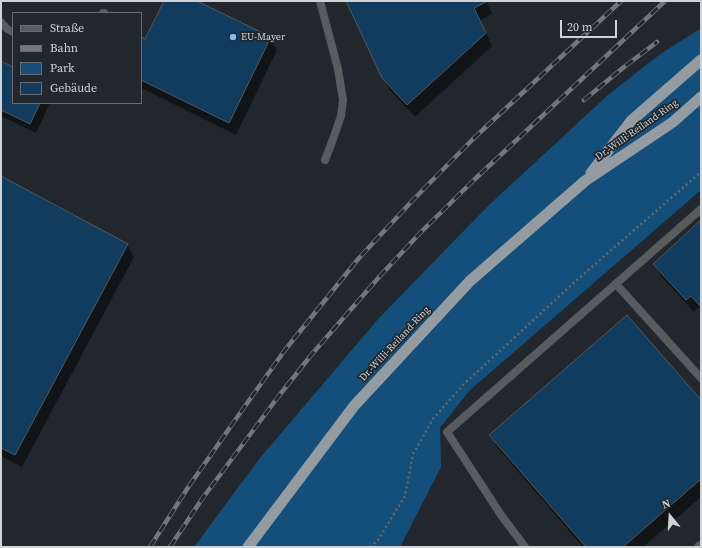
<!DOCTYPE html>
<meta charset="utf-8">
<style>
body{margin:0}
#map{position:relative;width:702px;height:548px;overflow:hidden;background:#21272c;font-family:"Source Serif 4",serif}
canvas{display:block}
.frame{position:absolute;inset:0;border:2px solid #cfd3d6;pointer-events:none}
.legend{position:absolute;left:12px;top:12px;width:130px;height:92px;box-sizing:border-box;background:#21272c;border:1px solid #676c70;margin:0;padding:5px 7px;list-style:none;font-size:12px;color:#cfd3d6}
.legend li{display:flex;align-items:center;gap:8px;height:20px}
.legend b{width:20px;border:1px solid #676c70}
.north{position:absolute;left:650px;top:496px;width:40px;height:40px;-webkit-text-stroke:3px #21272c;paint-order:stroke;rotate:342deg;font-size:11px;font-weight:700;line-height:16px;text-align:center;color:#cfd3d6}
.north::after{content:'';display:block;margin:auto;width:14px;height:18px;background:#cfd3d6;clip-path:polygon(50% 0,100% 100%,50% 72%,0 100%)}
.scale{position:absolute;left:560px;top:20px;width:57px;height:18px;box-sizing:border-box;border:2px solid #cfd3d6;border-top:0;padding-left:5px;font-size:12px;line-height:14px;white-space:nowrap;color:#cfd3d6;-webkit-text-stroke:3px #21272c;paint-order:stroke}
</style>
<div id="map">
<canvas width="702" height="548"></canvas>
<div class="frame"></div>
<ul class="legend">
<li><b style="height:5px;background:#595c5e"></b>Straße</li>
<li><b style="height:5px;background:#72777b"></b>Bahn</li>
<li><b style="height:11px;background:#144f7c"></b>Park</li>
<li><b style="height:11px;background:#113c5e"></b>Gebäude</li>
</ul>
<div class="north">N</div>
<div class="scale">20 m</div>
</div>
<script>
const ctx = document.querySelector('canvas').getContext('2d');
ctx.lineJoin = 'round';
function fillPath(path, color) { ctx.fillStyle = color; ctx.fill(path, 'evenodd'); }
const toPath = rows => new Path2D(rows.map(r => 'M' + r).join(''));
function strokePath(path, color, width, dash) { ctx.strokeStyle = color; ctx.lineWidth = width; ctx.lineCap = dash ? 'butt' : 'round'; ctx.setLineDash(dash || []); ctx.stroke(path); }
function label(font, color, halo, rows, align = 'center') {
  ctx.font = font + ' "Source Serif 4",serif'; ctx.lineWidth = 3.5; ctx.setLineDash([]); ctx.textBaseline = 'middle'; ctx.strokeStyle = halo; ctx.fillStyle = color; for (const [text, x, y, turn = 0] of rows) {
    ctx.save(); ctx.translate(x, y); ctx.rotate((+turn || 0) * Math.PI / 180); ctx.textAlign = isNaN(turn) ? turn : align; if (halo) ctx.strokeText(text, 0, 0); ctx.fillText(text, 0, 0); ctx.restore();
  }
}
fillPath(toPath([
 [701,28,701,190,469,391,440,428,441,467,400,547,194,547,260,458,379,318,489,205,608,95,659,55]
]), '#144f7c');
fillPath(toPath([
 [165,1,195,1,270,38,277,50,236,135,141,88,141,38,145,40],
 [347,1,486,1,492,14,480,20,492,46,415,117,390,90,382,78],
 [1,62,13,68,13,103,50,103,36,133,1,116],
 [1,177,127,244,134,257,22,467,1,456],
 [701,221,701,310,698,307,694,312,661,276,654,264],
 [701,402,701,497,643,547,583,547,497,447,490,435]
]), '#0007');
const building = toPath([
 [164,1,197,1,271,37,229,123,141,80,141,37,145,39,164,1],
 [346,1,485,1,486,2,474,8,486,33,407,105,382,78,346,1],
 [1,61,13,67,13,103,40,103,30,124,1,110,1,61],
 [1,176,128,244,15,455,1,448,1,176],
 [701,220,701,307,691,296,686,300,653,264,701,220],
 [627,315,701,400,701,479,623,547,586,547,489,435,627,315]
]);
fillPath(building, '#113c5e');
strokePath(building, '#53595f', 1);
strokePath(toPath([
 [370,547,378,540,405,496,413,454,433,419,463,385,578,279,701,172]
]), '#64696d', 2.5, [2, 3]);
strokePath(toPath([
 [320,1,338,69,343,100,341,116,332,142,325,160],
 [103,13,104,13],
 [1,22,7,29,13,32],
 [616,284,701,378],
 [525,547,501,515,447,432,701,209]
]), '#595c5e', 8);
strokePath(toPath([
 [699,547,701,546]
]), '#595c5e', 10);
strokePath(toPath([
 [591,173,631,121,701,60],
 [248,547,354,406,470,281,585,181,673,122,701,97]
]), '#959ca1', 11);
const rail = toPath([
 [584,100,624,67,657,42],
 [150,547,187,489,238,416,285,350,359,258,414,199,473,139,621,1],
 [170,547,202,499,278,397,312,354,380,276,422,231,475,179,665,1]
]);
strokePath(rail, '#72777b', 4.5);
strokePath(rail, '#21272c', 3, [9]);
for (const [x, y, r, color] of [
 [233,37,4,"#7cbef9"]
]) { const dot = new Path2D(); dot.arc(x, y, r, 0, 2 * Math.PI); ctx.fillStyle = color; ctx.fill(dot); strokePath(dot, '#21272c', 1.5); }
label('10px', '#cfd3d6', '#21272c', [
 ["EU-Mayer",241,37]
], 'left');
label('10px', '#cfd3d6', '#21272c', [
 ["Dr.-Willi-Reiland-Ring",637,130,-35],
 ["Dr.-Willi-Reiland-Ring",395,344,-47]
]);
</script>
